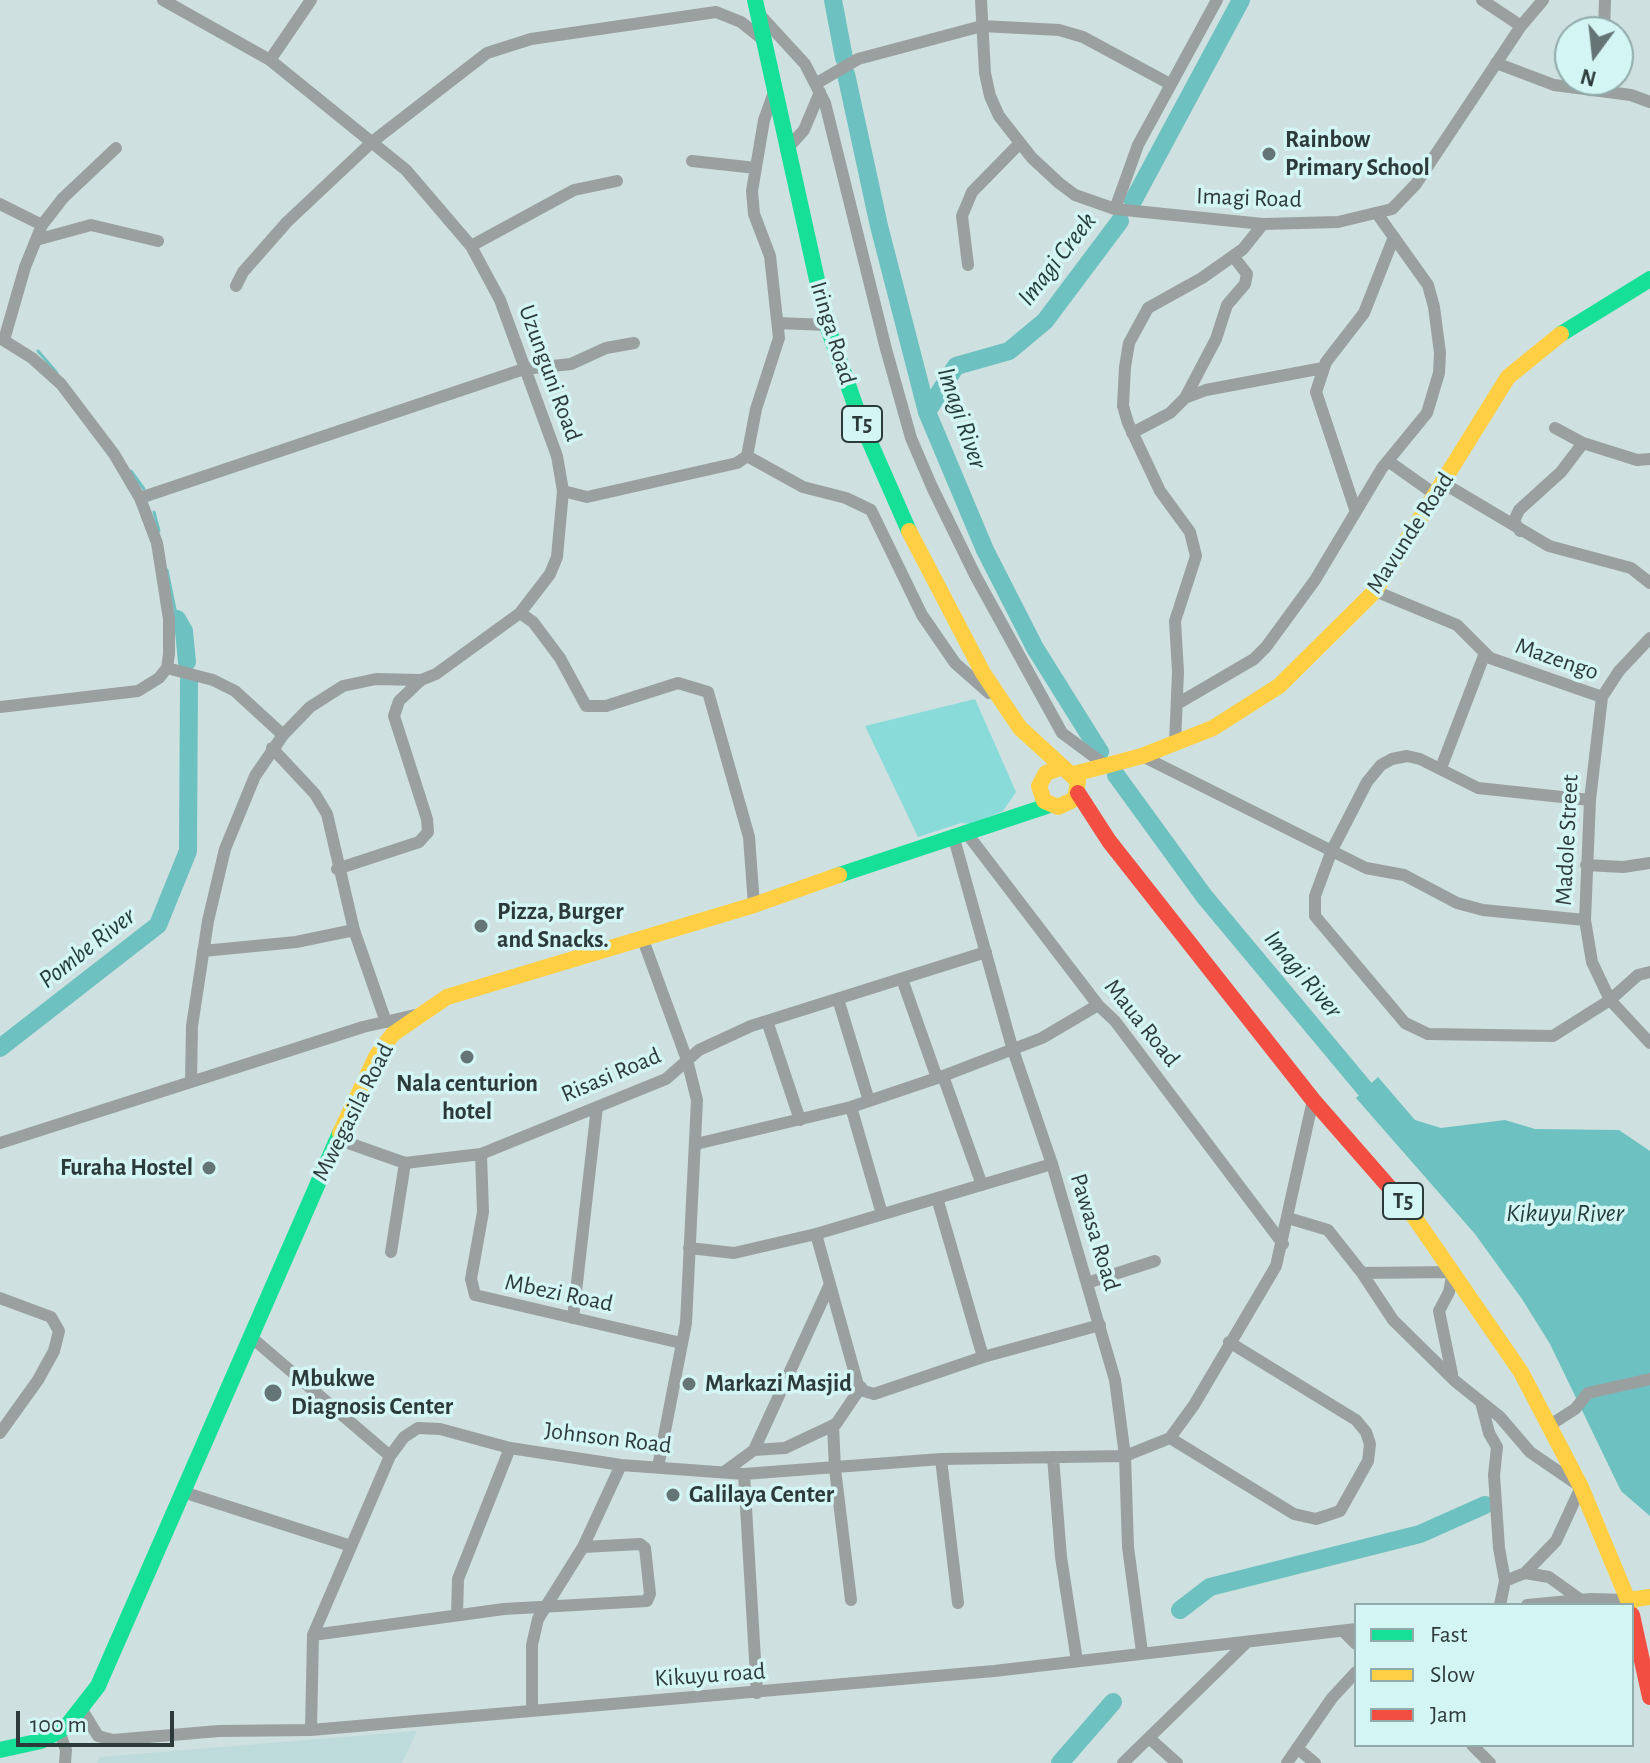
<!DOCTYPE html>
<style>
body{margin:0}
#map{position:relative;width:1650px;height:1763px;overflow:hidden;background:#cee0df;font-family:"Alegreya Sans",sans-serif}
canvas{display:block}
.legend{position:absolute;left:1354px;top:1603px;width:280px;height:144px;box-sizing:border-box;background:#d3f5f4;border:2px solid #91aaaa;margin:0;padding:10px 14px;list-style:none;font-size:24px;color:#2d3a3a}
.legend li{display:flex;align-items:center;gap:16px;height:40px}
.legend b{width:40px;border:2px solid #91aaaa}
.north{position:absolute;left:1554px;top:16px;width:80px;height:80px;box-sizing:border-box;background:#d3f5f4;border:2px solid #91aaaa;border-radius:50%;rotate:195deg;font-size:22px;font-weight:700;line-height:32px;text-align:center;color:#2d3a3a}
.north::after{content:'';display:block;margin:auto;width:28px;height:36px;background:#657474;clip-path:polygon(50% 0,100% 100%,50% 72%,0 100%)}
.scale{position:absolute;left:16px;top:1711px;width:158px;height:36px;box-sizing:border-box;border:4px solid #2d3a3a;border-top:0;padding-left:10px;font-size:24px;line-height:28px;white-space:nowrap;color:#2d3a3a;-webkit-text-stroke:6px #d3f5f4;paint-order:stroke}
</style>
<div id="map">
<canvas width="1650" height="1763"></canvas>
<ul class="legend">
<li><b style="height:10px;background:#16e098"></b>Fast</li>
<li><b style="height:10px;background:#ffcf43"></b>Slow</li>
<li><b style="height:10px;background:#f24e42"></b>Jam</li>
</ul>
<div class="north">N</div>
<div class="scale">100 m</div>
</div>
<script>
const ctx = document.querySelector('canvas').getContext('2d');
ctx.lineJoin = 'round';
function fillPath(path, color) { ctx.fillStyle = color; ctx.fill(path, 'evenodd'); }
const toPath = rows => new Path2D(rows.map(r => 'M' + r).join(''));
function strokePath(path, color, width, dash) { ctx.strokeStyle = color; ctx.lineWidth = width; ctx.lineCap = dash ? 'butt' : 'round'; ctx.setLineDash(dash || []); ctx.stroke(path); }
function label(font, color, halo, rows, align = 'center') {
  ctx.font = font + ' "Alegreya Sans",sans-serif'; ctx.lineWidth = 7; ctx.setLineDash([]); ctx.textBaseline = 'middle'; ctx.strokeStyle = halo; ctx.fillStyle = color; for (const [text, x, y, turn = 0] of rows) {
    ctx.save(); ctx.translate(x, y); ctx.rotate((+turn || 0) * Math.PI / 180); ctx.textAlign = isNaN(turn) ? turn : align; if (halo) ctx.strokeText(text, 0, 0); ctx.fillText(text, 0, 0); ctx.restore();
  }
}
fillPath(toPath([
 [417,1731,402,1763,97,1763,100,1757]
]), '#bcdbda');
fillPath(toPath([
 [975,699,1016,792,1003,811,971,824,961,823,918,837,865,726]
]), '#89dbda');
fillPath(toPath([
 [1378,1077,1415,1120,1441,1128,1505,1120,1535,1129,1619,1130,1650,1151,1650,1516,1621,1491,1550,1344,1522,1299,1475,1234,1356,1098]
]), '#6dc1c0');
strokePath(toPath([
 [38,351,57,373],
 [131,471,144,489],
 [154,512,159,531],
 [167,570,177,619]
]), '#6dc1c0', 3);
strokePath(toPath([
 [833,0,844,58],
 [846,74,879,226,927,412,985,550,1035,648,1100,752],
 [1133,201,1241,0],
 [927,412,956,366,1009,351,1045,321,1120,221],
 [177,619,184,631,187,662],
 [1116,775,1204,896,1365,1089],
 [0,1048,158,925,188,851,189,679],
 [1180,1610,1210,1587,1420,1534,1485,1505],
 [1060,1763,1113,1702]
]), '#6dc1c0', 18);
strokePath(toPath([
 [163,0,270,60,406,170,471,246,500,300,557,456,563,491,557,557,550,574,520,613,436,674,421,680,376,679,343,686,310,707,283,735,255,776,225,849,208,921,192,1026,191,1082],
 [981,0,985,73,990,96,999,116,1032,158,1059,183,1075,195,1115,209,1263,224,1338,222,1392,209,1416,184,1521,26,1543,0],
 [1482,0,1521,26],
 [760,15,805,64,825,103,886,349,911,438,932,487,975,575,1062,733,1108,767],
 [1604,32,1605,0],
 [270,60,311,0],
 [1496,63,1554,85,1631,95,1650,102],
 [817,83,858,59,982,26,1059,30,1083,37,1170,84],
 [786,150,804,130,820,92],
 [692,161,756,168],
 [0,204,42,225],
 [1115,209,1138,145,1217,0],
 [36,240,91,225,158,241],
 [471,246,574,190,617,181],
 [968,265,962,216,972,192,1020,143],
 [236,286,243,272,287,222,372,142,487,53,531,39,716,12,741,22,761,38],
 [778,323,827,325],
 [0,338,32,358,61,384,114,454,140,498,157,543,169,619,169,654,167,668,159,678,138,691,0,707],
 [4,340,25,267,42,225,63,198,116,148],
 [1185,398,1216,339,1227,305,1245,284,1247,274,1233,256],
 [1555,428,1583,443,1637,460,1650,459],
 [1132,433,1170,413,1185,398,1206,390,1323,368],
 [747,456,803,487,846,498,871,510,922,615,955,663,989,693],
 [1388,461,1436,495],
 [1443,483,1549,546,1631,568,1650,583],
 [563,491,587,497,737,463,747,456,756,409,779,338,770,256,754,214,752,191,764,120,773,95],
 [140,498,524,369,571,364,606,348,634,343],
 [1355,509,1316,392,1326,362,1364,313,1394,237],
 [1520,531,1514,521,1519,510,1561,472,1583,443],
 [1375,591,1457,625,1490,658,1602,697],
 [520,613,533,622,560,658,586,706,606,706,678,683,708,692,749,837,754,905],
 [1650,638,1619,671,1602,697,1590,800,1585,920,1592,962,1610,1000,1650,1043],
 [167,668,213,680,235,691,283,735],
 [1177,704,1254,659,1266,647,1315,580,1382,468,1427,413,1439,373,1440,353,1434,307,1428,285,1378,215],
 [1175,743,1178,672,1175,621,1196,556,1190,532,1160,491,1128,423,1123,406,1125,367,1129,343,1148,308,1202,278,1243,249,1263,224],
 [272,748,315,794,327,814,354,930,386,1022],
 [1142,756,1366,868,1404,875,1457,903,1483,910,1585,920],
 [1441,768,1485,653],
 [1590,800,1478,788,1420,759,1407,756,1392,759,1381,765,1367,782,1332,850,1315,896,1315,916,1405,1023,1428,1034,1553,1036,1610,1000,1638,975,1650,972],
 [965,831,1098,1005,1115,1021,1283,1244],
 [953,835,1012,1047,1052,1164,1115,1380,1125,1456,1128,1547,1142,1652],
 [1586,865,1623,867,1650,863],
 [337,869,419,842,428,832,427,819,394,716,399,701,421,680],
 [642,937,687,1060,697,1100,686,1323,658,1467],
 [203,951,296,942,354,930],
 [902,979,937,1078],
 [838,999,869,1101],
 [767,1021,800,1120],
 [943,1076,982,1185],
 [851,1107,882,1214],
 [337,1139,405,1163,481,1154,666,1079,699,1050,751,1026,986,952],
 [0,1143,363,1027,415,1015],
 [696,1144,851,1107,943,1076,1042,1038,1098,1005],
 [481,1154,483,1212,471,1279,475,1295,681,1343],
 [937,1198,983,1357],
 [1288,1218,1328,1230,1362,1273,1393,1320,1455,1381,1500,1417,1530,1452,1581,1487,1556,1541,1525,1573],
 [816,1234,858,1385,864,1391,874,1394,983,1357,1100,1325],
 [689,1248,734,1253,816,1234,1052,1164],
 [391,1252,405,1163],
 [1362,1273,1453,1272,1449,1292,1439,1311,1452,1374],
 [1087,1283,1155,1261],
 [0,1298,51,1317,59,1331,54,1351,38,1380,0,1433],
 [573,1318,597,1107],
 [251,1337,390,1456],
 [1481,1402,1489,1433,1497,1447,1494,1475,1499,1548,1505,1581],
 [833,1425,835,1469,851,1600],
 [1550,1425,1575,1409,1588,1393,1650,1379],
 [1170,1438,1294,1514,1316,1519,1340,1511,1368,1461,1370,1444,1366,1432,1356,1420,1229,1342],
 [754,1450,830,1284],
 [1053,1457,1061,1557,1077,1661],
 [941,1459,958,1603],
 [724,1472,754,1450,785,1448,836,1424,861,1387],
 [744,1474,757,1693],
 [183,1492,351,1546],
 [1500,1605,1505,1581,1525,1573,1549,1577,1581,1600],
 [1527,1605,1591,1599,1628,1600],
 [457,1615,458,1579,510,1448],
 [1343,1631,1356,1644],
 [313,1635,504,1609,647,1601,650,1594,645,1548,640,1544,583,1547],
 [82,1710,98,1736,113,1740,219,1731,311,1730,994,1671,1356,1629],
 [532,1710,532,1645,538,1619,583,1547,621,1465],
 [311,1730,313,1635,390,1456,404,1437,418,1428,440,1429,510,1448,621,1465,744,1474,941,1459,1125,1456,1170,1438,1194,1405,1276,1266,1313,1100],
 [59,1731,66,1750,65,1763],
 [1149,1738,1177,1763],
 [1472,1745,1490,1763],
 [1297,1748,1315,1763],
 [1123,1763,1247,1642],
 [1287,1763,1332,1698,1356,1672]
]), '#9aa0a0', 12);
strokePath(toPath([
 [755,0,827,325,861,422,909,531],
 [1561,334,1650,279],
 [839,875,1050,805],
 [0,1750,41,1741,66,1727,98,1686,340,1133]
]), '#16e098', 16);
strokePath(toPath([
 [909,531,983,673,1020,728,1078,781,1075,799,1058,807,1044,801,1039,786,1046,773,1060,768],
 [1074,774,1142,756,1213,728,1279,686,1375,591,1508,377,1561,334],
 [340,1133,377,1055,393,1034,447,997,754,905,839,875],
 [1410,1211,1521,1372,1581,1487,1630,1605],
 [1628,1600,1650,1597]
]), '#ffcf43', 16);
strokePath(toPath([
 [1078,793,1109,841,1313,1100,1410,1211],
 [1632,1615,1650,1697]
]), '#f24e42', 16);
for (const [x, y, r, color] of [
 [1269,154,8,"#657474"],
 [481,926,8,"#657474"],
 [467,1057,8,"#657474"],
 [209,1168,8,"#657474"],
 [689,1384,8,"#657474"],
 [273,1393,10,"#657474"],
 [673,1495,8,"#657474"]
]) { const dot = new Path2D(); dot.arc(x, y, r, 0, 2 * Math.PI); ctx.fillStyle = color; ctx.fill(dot); strokePath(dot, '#d3f5f4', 3); }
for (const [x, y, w] of [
 [862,424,40],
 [1403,1201,40]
]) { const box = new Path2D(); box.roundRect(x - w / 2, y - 18, w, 36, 6); ctx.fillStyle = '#d3f5f4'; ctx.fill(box); strokePath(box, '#2d3a3a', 2); }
label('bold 22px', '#2d3a3a', null, [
 ["T5",862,424],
 ["T5",1403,1201]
]);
label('bold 24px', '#2d3a3a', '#d3f5f4', [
 ["Rainbow",1285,140],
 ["Primary School",1285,168],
 ["Pizza, Burger",497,912],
 ["and Snacks.",497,940],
 ["Nala centurion",467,1084,"center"],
 ["hotel",467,1112,"center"],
 ["Furaha Hostel",193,1168,"right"],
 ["Mbukwe",291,1379],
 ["Diagnosis Center",291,1407],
 ["Markazi Masjid",705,1384],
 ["Galilaya Center",689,1495]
], 'left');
label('24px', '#2d3a3a', '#d3f5f4', [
 ["Imagi Road",1249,198,2],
 ["Iringa Road",833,333,73],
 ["Uzunguni Road",550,373,70],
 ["Mavunde Road",1410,533,-57],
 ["Mazengo",1557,659,19],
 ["Madole Street",1567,840,-87],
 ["Maua Road",1142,1023,51],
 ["Risasi Road",611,1075,-23],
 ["Mwegasila Road",353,1112,-63],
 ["Pawasa Road",1095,1232,73],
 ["Mbezi Road",559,1293,12],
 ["Johnson Road",608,1438,7],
 ["Kikuyu road",710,1675,-4]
]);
label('italic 26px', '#243d3c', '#d3f5f4', [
 ["Imagi Creek",1057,259,-52],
 ["Imagi River",962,418,71],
 ["Pombe River",87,948,-38],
 ["Imagi River",1303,974,50],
 ["Kikuyu River",1565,1213]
]);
</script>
